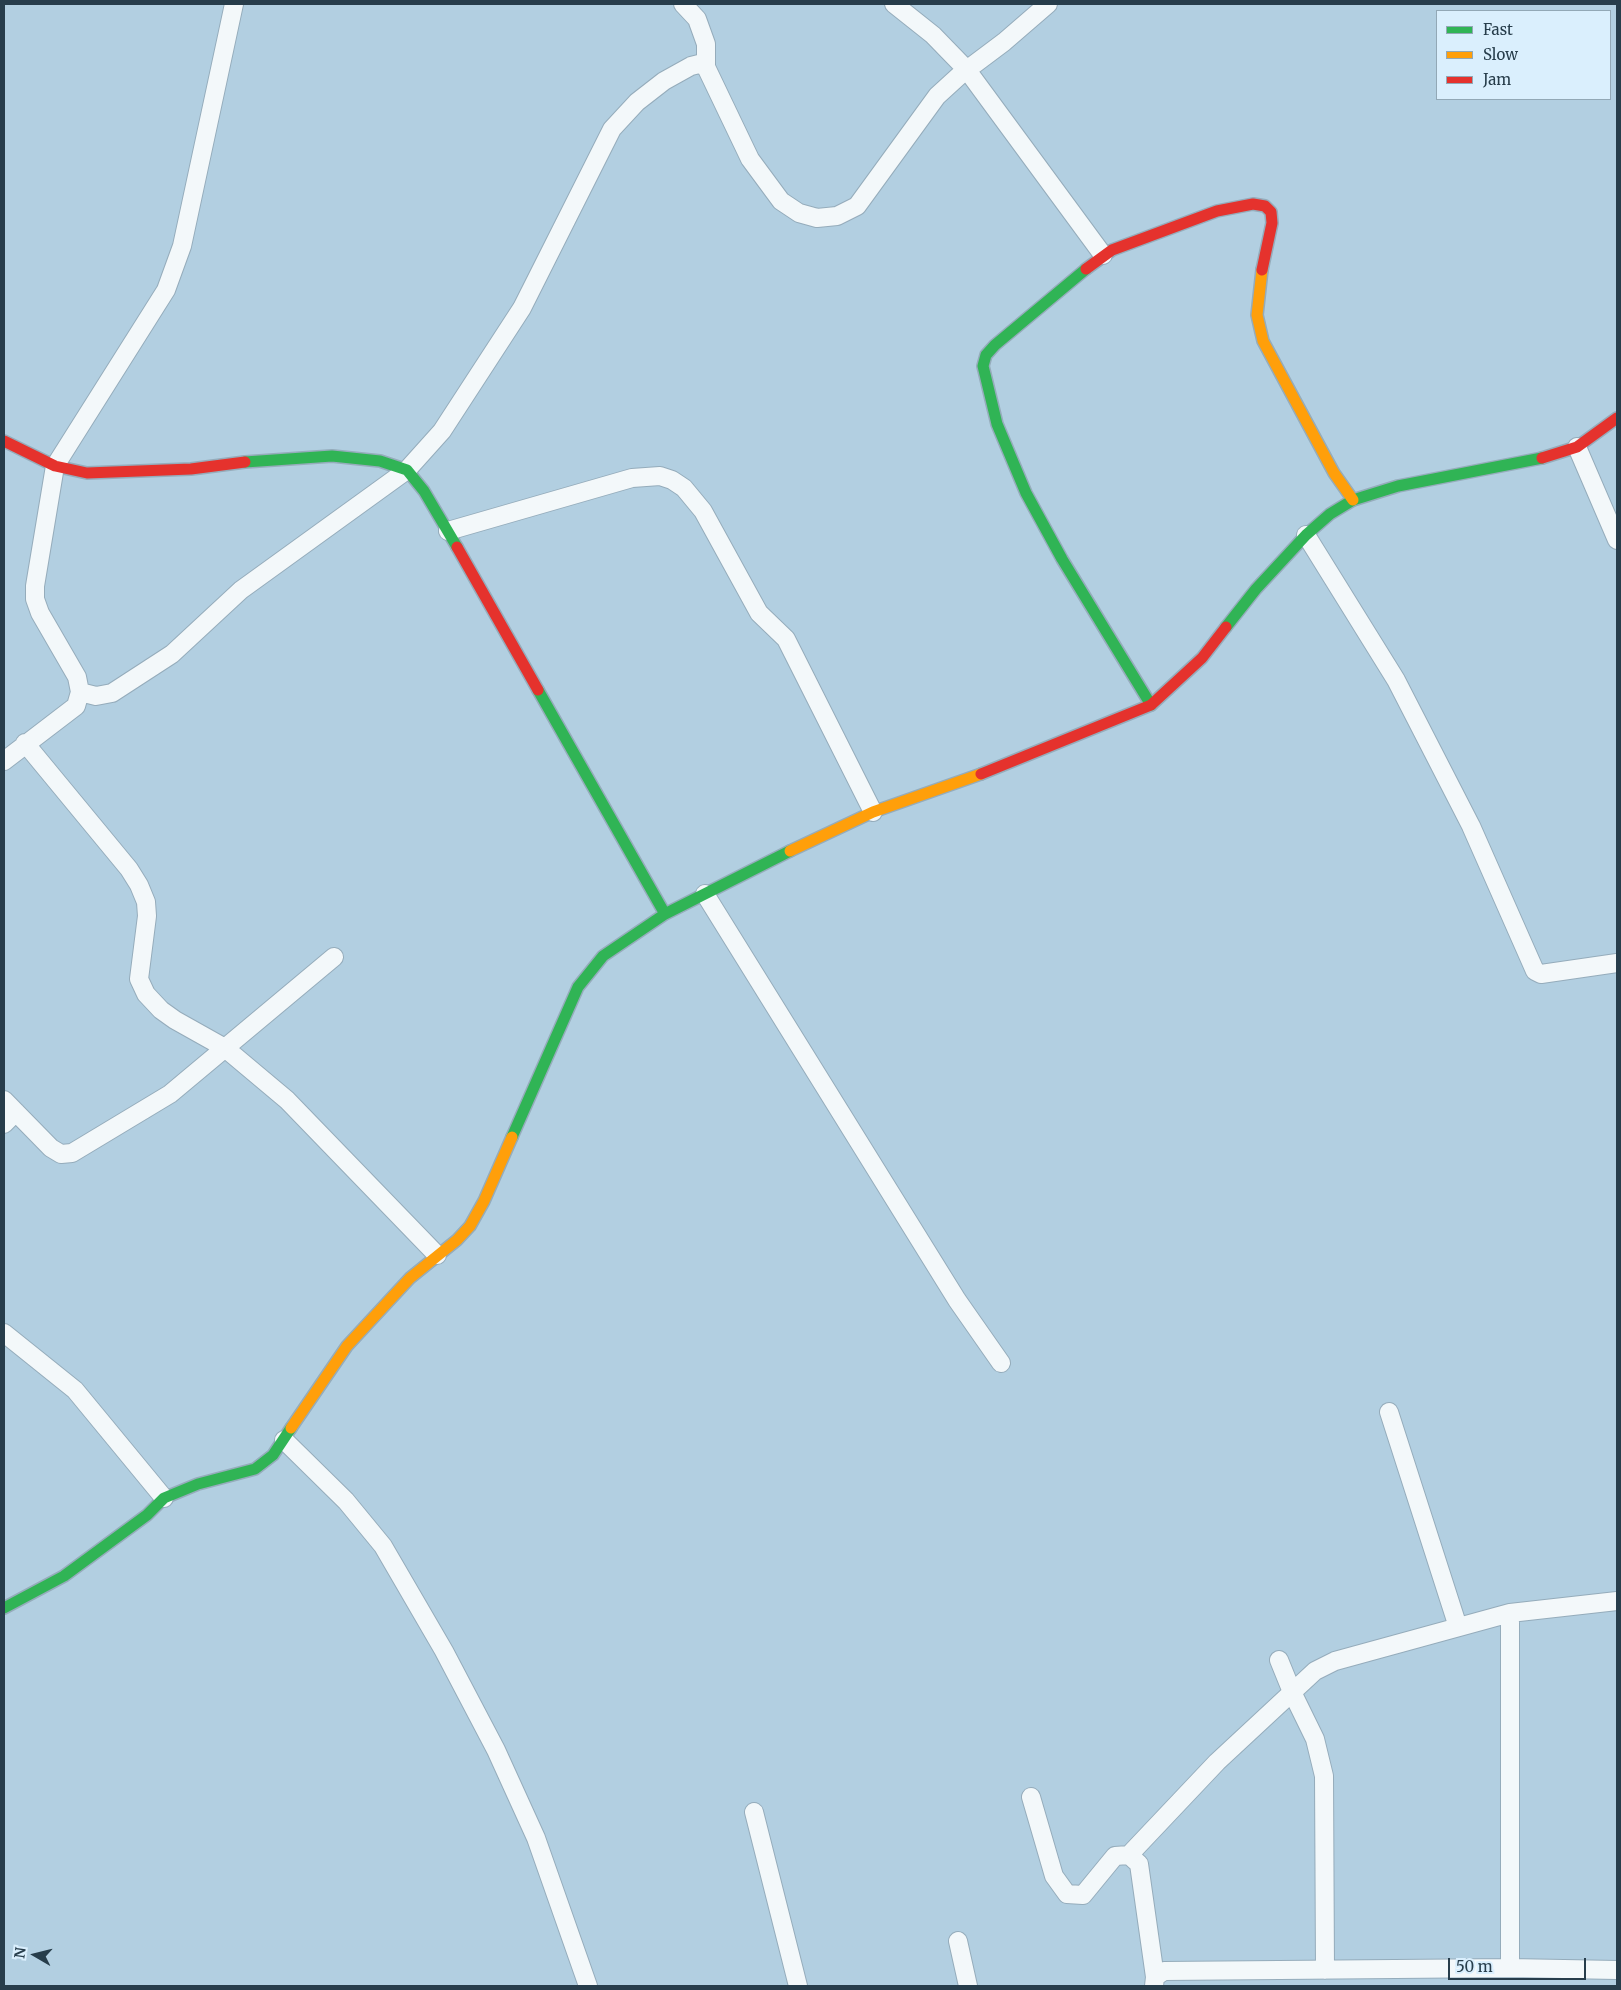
<!DOCTYPE html>
<style>
body{margin:0}
#map{position:relative;width:1621px;height:1990px;overflow:hidden;background:#b2cfe1;font-family:Merriweather,serif}
canvas{display:block}
.frame{position:absolute;inset:0;border:5px solid #273d4b;pointer-events:none}
.legend{position:absolute;left:1436px;top:10px;width:175px;height:90px;box-sizing:border-box;background:#daeffd;border:1px solid #92a8b6;margin:0;padding:6px 9px;list-style:none;font-size:15px;color:#273d4b}
.legend li{display:flex;align-items:center;gap:10px;height:25px}
.legend b{width:25px;border:1px solid #92a8b6}
.north{position:absolute;left:10px;top:1930px;width:50px;height:50px;-webkit-text-stroke:4px #daeffd;paint-order:stroke;rotate:278deg;font-size:14px;font-weight:700;line-height:20px;text-align:center;color:#273d4b}
.north::after{content:'';display:block;margin:auto;width:18px;height:22px;background:#273d4b;clip-path:polygon(50% 0,100% 100%,50% 72%,0 100%)}
.scale{position:absolute;left:1448px;top:1958px;width:138px;height:22px;box-sizing:border-box;border:2px solid #273d4b;border-top:0;padding-left:6px;font-size:15px;line-height:18px;white-space:nowrap;color:#273d4b;-webkit-text-stroke:4px #daeffd;paint-order:stroke}
</style>
<div id="map">
<canvas width="1621" height="1990"></canvas>
<div class="frame"></div>
<ul class="legend">
<li><b style="height:6px;background:#30b455"></b>Fast</li>
<li><b style="height:6px;background:#ff9f0a"></b>Slow</li>
<li><b style="height:6px;background:#e5322d"></b>Jam</li>
</ul>
<div class="north">N</div>
<div class="scale">50 m</div>
</div>
<script>
const ctx = document.querySelector('canvas').getContext('2d');
ctx.lineJoin = 'round';
const toPath = rows => new Path2D(rows.map(r => 'M' + r).join(''));
function strokePath(path, color, width, dash) { ctx.strokeStyle = color; ctx.lineWidth = width; ctx.lineCap = dash ? 'butt' : 'round'; ctx.setLineDash(dash || []); ctx.stroke(path); }
const street = toPath([
 [683,4,697,19,706,44,706,67,750,159,781,201,799,213,817,218,837,216,857,206,937,96,960,75,1004,42,1048,4],
 [894,4,933,35,967,70,1103,255],
 [1577,447,1617,540],
 [448,531,632,478,660,476,672,480,684,488,703,511,759,613,786,639,873,812],
 [1306,535,1396,680,1471,826,1535,971,1541,974,1617,963],
 [80,692,96,696,112,693,172,654,241,590,407,470,442,431,522,308,612,129,637,102,664,81,691,66,699,64,706,67],
 [25,743,129,869,139,885,146,902,147,916,139,979,146,994,161,1010,175,1020,225,1048,287,1100,437,1255],
 [4,761,76,706,80,692,77,677,40,613,35,599,35,586,55,466,166,290,182,246,234,4],
 [705,894,957,1300,1001,1363],
 [4,1100,51,1148,61,1154,72,1153,170,1094,334,957],
 [4,1124,16,1112],
 [4,1333,75,1390,164,1498],
 [1389,1412,1458,1627],
 [284,1440,346,1501,383,1546,444,1651,496,1750,536,1838,588,1986],
 [1279,1660,1292,1692,1315,1739,1324,1776,1325,1970],
 [1031,1797,1054,1876,1067,1894,1083,1895,1115,1856,1129,1855,1217,1762,1315,1671,1335,1661,1510,1613,1617,1601],
 [754,1812,798,1986],
 [1129,1855,1139,1864,1155,1977,1154,1986],
 [958,1941,968,1986],
 [1510,1968,1510,1613],
 [1155,1977,1164,1971,1510,1968,1617,1970]
]);
const fast = toPath([
 [1086,269,995,345,986,355,983,366,997,424,1026,493,1062,559,1151,705],
 [245,462,332,456,380,461,407,470,424,491,457,547],
 [1226,627,1256,589,1306,535,1330,514,1353,500,1398,486,1542,458],
 [538,690,665,914],
 [512,1137,578,987,603,956,665,914,790,851],
 [4,1608,64,1576,147,1515,164,1498,198,1484,255,1469,273,1455,291,1428]
]);
const slow = toPath([
 [1262,270,1257,315,1263,341,1334,473,1353,500],
 [790,851,873,812,981,774],
 [291,1428,347,1346,410,1278,457,1240,470,1226,484,1201,512,1137]
]);
const jam = toPath([
 [1086,269,1112,250,1217,211,1253,204,1265,206,1271,212,1272,223,1262,270],
 [4,441,55,466,87,473,191,469,245,462],
 [1542,458,1577,447,1617,418],
 [457,547,538,690],
 [981,774,1151,705,1202,658,1226,627]
]);
strokePath(street, '#95acbb', 20);
strokePath(fast, '#95acbb', 14);
strokePath(slow, '#95acbb', 14);
strokePath(jam, '#95acbb', 14);
strokePath(street, '#f3f8fa', 18);
strokePath(fast, '#30b455', 11);
strokePath(slow, '#ff9f0a', 11);
strokePath(jam, '#e5322d', 11);
</script>
